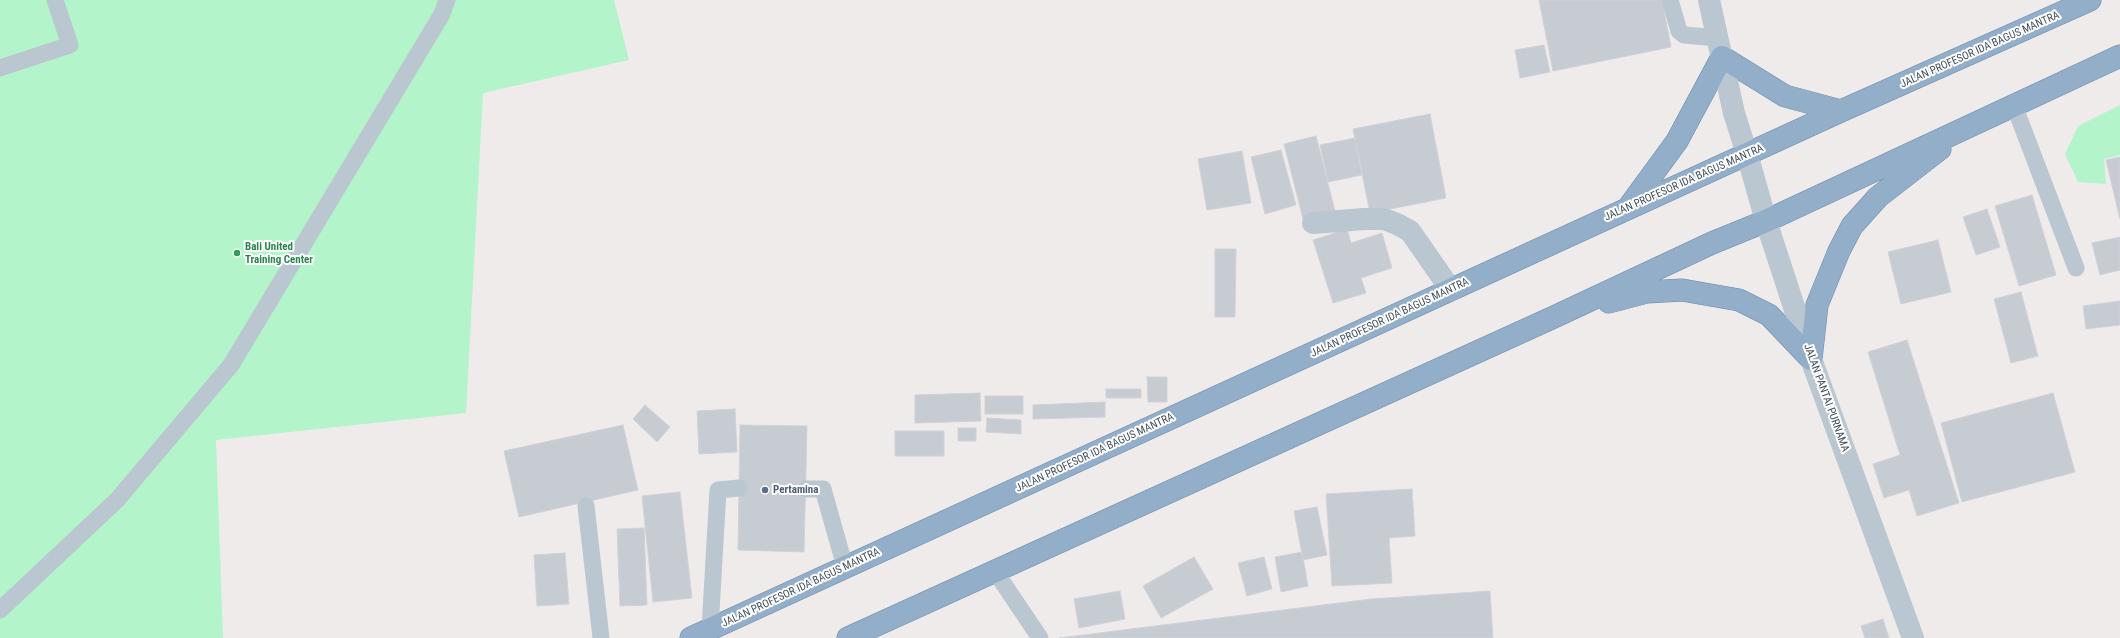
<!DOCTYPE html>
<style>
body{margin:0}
canvas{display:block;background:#efebeb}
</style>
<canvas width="2120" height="638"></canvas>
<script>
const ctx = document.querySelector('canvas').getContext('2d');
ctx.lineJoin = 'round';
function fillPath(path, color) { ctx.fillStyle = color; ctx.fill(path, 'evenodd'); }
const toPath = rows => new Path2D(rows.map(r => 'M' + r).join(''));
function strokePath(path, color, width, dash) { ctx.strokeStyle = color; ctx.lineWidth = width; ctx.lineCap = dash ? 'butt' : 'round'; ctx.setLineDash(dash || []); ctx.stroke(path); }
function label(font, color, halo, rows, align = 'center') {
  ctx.font = font + ' "Roboto Condensed",sans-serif'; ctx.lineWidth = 4; ctx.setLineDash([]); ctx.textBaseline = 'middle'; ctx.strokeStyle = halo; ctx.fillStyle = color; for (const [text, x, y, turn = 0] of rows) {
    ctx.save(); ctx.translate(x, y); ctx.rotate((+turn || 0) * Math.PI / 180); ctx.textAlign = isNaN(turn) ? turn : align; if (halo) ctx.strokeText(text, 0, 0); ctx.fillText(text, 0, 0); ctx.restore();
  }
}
fillPath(toPath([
 [0,0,614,0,629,60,483,93,466,413,216,440,223,638,0,638],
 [2120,105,2120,155,2104,159,2106,184,2078,182,2065,154,2078,126]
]), '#b3f4ca');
const building = toPath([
 [1539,0,1662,0,1671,47,1553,71,1539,0],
 [1544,45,1550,72,1520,78,1515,50,1544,45],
 [1430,114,1446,198,1370,213,1353,129,1430,114],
 [1316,136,1335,211,1303,219,1284,144,1316,136],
 [1355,138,1362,175,1328,182,1320,145,1355,138],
 [1281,150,1296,205,1265,214,1251,157,1281,150],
 [1242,151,1251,203,1207,210,1198,159,1242,151],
 [2120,157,2120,219,2106,160,2120,157],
 [2032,195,2056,275,2019,286,1995,206,2032,195],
 [1987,209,2000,247,1976,255,1963,217,1987,209],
 [1347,229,1351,243,1382,233,1392,268,1361,278,1366,293,1333,303,1313,240,1347,229],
 [2120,237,2120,270,2100,275,2092,243,2120,237],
 [1938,240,1951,292,1901,304,1888,252,1938,240],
 [1215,249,1236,249,1235,317,1215,317,1215,249],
 [2021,292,2038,356,2011,363,1994,299,2021,292],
 [2120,301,2120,325,2086,329,2083,306,2120,301],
 [1907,340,1959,503,1917,516,1909,490,1884,498,1873,464,1900,455,1868,352,1907,340],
 [1147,377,1167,377,1167,402,1148,402,1147,377],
 [1106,389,1141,389,1141,398,1106,398,1106,389],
 [980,393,981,421,915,423,915,395,980,393],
 [2053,393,2075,472,1962,502,1941,423,2053,393],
 [985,396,1023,396,1023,414,985,414,985,396],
 [1105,402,1105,417,1033,419,1033,405,1105,402],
 [645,405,670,427,657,442,633,419,645,405],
 [735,409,737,452,699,454,697,411,735,409],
 [987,418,1021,420,1021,434,986,432,987,418],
 [623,425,638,490,519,517,504,451,623,425],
 [740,425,807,426,804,552,738,550,740,425],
 [958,428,976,428,976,441,958,441,958,428],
 [895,431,944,431,944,456,895,456,895,431],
 [1412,489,1415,536,1389,538,1392,583,1332,586,1326,494,1412,489],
 [680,492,692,598,653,602,642,496,680,492],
 [1317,507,1327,555,1303,560,1294,511,1317,507],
 [644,528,647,605,620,606,617,529,644,528],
 [1302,552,1308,586,1281,592,1275,557,1302,552],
 [565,553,569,604,537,606,534,555,565,553],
 [1194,557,1213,589,1161,618,1143,586,1194,557],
 [1264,557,1272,589,1247,596,1238,563,1264,557],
 [1120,591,1125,619,1079,628,1074,599,1120,591],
 [1490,591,1493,638,1059,638,1371,599,1490,591],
 [1883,619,1889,638,1865,638,1861,626,1883,619]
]);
fillPath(building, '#c7cbd2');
strokePath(building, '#cfd2d9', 1);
const trunk = toPath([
 [1628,208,1677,141,1722,57,1785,96,1841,111],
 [1609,302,1647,292,1682,290,1739,300,1769,315,1811,359],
 [1811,359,1817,305,1839,251,1852,226,1878,197,1940,149],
 [691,638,1841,111,2090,0],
 [848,638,1554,317,1712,243,1766,221,2120,56]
]);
strokePath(trunk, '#688bad', 23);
strokePath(toPath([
 [1670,0,1679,31,1684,35,1719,38],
 [0,68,70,45,55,0],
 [2014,105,2076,268],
 [806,489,823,489,845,567],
 [586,506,601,638],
 [995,571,1040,638],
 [0,610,117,500,231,365,442,14,447,0],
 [710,629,718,490,739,488]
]), '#bac7d0', 17);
strokePath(toPath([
 [1709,0,1734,113,1747,154],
 [1313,223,1364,219,1384,219,1397,224,1410,231,1451,290]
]), '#bac7d0', 22);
strokePath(toPath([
 [1747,154,1766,221,1811,359,1913,638]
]), '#bac7d0', 22);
strokePath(trunk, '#92aec8', 22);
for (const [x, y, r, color] of [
 [237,253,4,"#2e9e5b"],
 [765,490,4,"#5c6f8a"]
]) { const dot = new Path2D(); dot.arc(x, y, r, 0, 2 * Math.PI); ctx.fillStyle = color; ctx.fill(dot); strokePath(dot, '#fff', 1.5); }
label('11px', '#42505b', '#fff', [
 ["JALAN PROFESOR IDA BAGUS MANTRA",1980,50,-24],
 ["JALAN PROFESOR IDA BAGUS MANTRA",1684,183,-24],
 ["JALAN PROFESOR IDA BAGUS MANTRA",1390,318,-25],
 ["JALAN PANTAI PURNAMA",1826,398,70],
 ["JALAN PROFESOR IDA BAGUS MANTRA",1095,453,-25],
 ["JALAN PROFESOR IDA BAGUS MANTRA",801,588,-25]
]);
label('bold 11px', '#27864d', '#fff', [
 ["Bali United",245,247],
 ["Training Center",245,260]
], 'left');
label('bold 11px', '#4e5e75', '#fff', [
 ["Pertamina",773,490]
], 'left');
</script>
